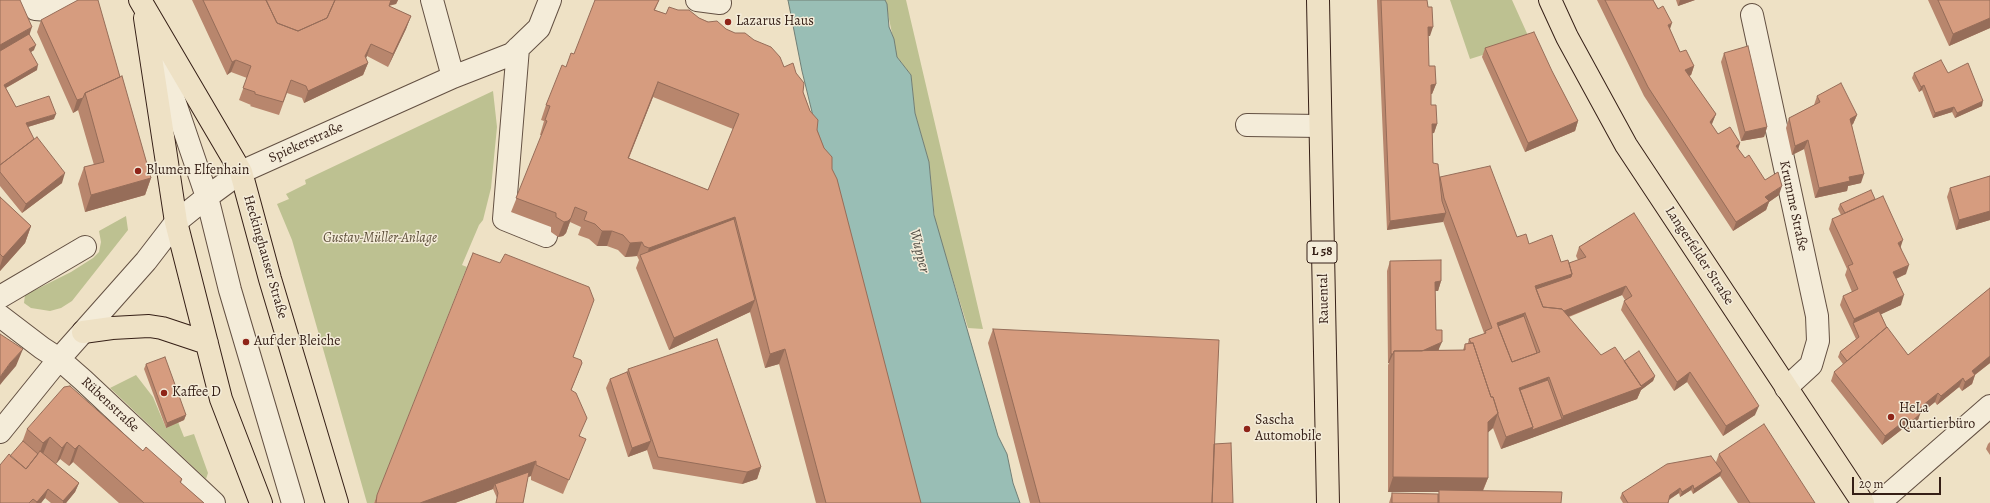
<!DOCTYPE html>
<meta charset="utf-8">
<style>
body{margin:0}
#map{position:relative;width:1990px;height:503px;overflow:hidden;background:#eee1c5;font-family:Alegreya,serif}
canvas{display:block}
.scale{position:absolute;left:1852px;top:477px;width:89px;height:18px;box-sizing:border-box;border:2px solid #351f16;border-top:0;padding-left:5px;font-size:12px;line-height:14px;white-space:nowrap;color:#351f16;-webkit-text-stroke:3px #f4ecd9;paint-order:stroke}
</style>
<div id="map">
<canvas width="1990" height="503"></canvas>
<div class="scale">20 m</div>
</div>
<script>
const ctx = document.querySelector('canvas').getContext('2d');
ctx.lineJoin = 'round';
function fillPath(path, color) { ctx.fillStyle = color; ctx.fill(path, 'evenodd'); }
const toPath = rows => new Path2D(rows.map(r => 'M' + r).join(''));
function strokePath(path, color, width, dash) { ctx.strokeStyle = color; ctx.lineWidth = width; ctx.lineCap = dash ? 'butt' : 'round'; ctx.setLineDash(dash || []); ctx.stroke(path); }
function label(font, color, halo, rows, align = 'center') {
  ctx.font = font + ' Alegreya,serif'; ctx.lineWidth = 3; ctx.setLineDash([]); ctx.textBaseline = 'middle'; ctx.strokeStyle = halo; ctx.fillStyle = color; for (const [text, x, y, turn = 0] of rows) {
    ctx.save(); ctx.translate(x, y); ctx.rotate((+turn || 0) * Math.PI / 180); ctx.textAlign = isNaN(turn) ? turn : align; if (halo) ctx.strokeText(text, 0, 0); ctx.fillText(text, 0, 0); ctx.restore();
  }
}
fillPath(toPath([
 [885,0,906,0,983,329,968,328,935,221,929,162,915,113,911,75,897,57],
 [1450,0,1512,0,1530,40,1470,59],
 [493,91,497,127,491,188,483,220,479,225,462,265,467,267,374,503,367,503,292,240,277,204,289,199,286,194,306,184,305,180],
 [126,216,128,230,72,301,61,308,50,311,31,308,24,303,25,295,71,272,93,258,99,252,101,242,99,231],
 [136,375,153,397,166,428,178,422,184,437,194,434,208,473,206,479,110,388]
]), '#bdc191');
const water = toPath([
 [788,0,885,0,887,4,889,27,894,39,897,57,911,75,915,113,929,162,934,215,998,436,1007,454,1013,483,1020,503,912,503,832,194,802,71,788,0]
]);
fillPath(water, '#99beb5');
strokePath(water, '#717e75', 1);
const minor = toPath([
 [26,0,35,9,48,10,69,0],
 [432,0,453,77],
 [697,0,720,3],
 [1752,15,1817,316,1818,341,1811,365,1786,388],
 [154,41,207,197,230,290,293,503],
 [518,48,504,219,546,236],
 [1247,125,1320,126],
 [0,297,85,247],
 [0,316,42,348,59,359,83,380,214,503],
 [0,432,59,359,146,261,176,222,207,197,241,172,270,159,453,77,512,54,539,28,550,0],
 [1879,503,1990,406]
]);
const major = toPath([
 [140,0,241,172,270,279,337,503],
 [1318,0,1328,503],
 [1550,0,1567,37,1626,145,1863,503],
 [145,18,176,222,221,399,261,503],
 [83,332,112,328,149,326,162,328,207,343]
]);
strokePath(minor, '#635042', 24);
strokePath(major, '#351f16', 24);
strokePath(minor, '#f4ecd9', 22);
strokePath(major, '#eee1c5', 22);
fillPath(toPath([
 [0,0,29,34,34,50,31,52,37,70,6,88,16,107,54,119,28,127,34,139,62,183,22,213,0,186],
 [192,0,398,0,396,4,389,6,411,16,406,29,388,67,367,56,366,58,368,63,363,75,304,103,302,98,287,93,279,115,250,106,251,105,239,100,247,78,231,72,227,75],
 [659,0,655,10,666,14,699,18,726,29,784,67,803,92,832,169,921,503,816,503,779,364,765,368,750,312,669,350,636,268,639,260,637,256,625,257,618,250,607,246,597,246,589,239,578,235,581,227,570,222,566,233,563,236,558,237,551,232,551,227,511,212,542,135,540,135,544,121,541,120,546,105,566,67,574,54],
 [653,97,733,129,708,190,629,158],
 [1377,0,1427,0,1430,36,1428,36,1429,66,1436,84,1432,94,1431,94,1431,105,1437,124,1434,133,1432,133,1433,163,1440,178,1440,177,1517,237,1561,262,1569,263,1578,260,1576,256,1579,247,1634,213,1755,415,1723,436,1687,382,1674,391,1621,310,1624,301,1625,300,1622,295,1569,317,1601,355,1624,361,1655,376,1653,381,1641,390,1637,399,1501,449,1493,428,1488,432,1488,478,1483,491,1561,503,1389,503,1392,493,1438,494,1439,492,1388,492,1388,365,1389,363,1388,363,1387,271,1390,261,1441,281,1438,291,1435,291,1436,330,1439,350,1463,350,1465,344,1468,343,1469,339,1484,334,1484,333,1443,221,1387,230],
 [1597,0,1653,0,1670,29,1680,52,1694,66,1691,75,1689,76,1716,114,1711,125,1718,134,1740,143,1738,149,1745,158,1779,195,1769,202,1766,210,1733,231,1644,96],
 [1676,0,1695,0,1678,6],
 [1928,0,1990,0,1990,28,1949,46],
 [41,20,120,77,151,178,145,195,85,212,78,184,84,167,94,165,78,110,73,113,37,32],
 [1485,48,1552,71,1578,121,1575,131,1525,152,1482,57],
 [1724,53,1767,127,1764,137,1741,141,1721,62],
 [1914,73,1948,73,1982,106,1955,118,1952,112,1933,118,1922,90,1919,92,1912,78],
 [1817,96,1857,115,1853,124,1852,125,1861,183,1848,186,1847,191,1815,198,1804,149,1792,155,1786,128,1789,118,1814,105],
 [1990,176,1990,220,1956,230,1947,197,1950,188],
 [0,197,31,226,25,243,0,271],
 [1875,199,1901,247,1906,274,1896,279,1901,305,1881,314,1887,328,1908,355,1990,288,1990,363,1975,375,1972,384,1962,391,1959,387,1937,405,1935,402,1920,414,1917,423,1907,431,1905,427,1882,445,1831,381,1834,372,1843,364,1838,357,1840,352,1856,339,1840,305,1843,296,1852,292,1845,275,1847,269,1829,229,1832,219,1841,215,1838,209,1840,204],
 [993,329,1214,444,1233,503,1030,503,988,343],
 [573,357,582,363,571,391,580,436,580,453,563,494,531,480,531,476,528,477,523,503,496,503,497,498,493,489,455,503,374,503,377,495],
 [146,364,186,415,184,420,166,428,144,369],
 [628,369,761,467,757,479,742,484,653,469,647,450,628,457,606,388,610,379,627,372],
 [27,429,143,451,182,479,181,483,204,503,119,503,73,462,69,466,60,459,56,464,79,483,75,492,66,503,51,503,45,498,41,503,0,503],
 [1990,442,1990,455,1986,449,1988,444],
 [1719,454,1815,503,1738,503,1720,476,1693,494,1691,490,1680,497,1679,493,1669,500,1668,503,1623,503,1620,498,1622,493,1716,462]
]), '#b8866d');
fillPath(toPath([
 [391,0,398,0,396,4,390,5,384,18],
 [1680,0,1695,0,1678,6],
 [411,16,406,29,388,67,393,54],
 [1990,18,1990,28,1949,46,1953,34],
 [1672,23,1669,32,1668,25],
 [32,27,28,39,0,55,0,45],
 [1428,27,1433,27,1430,36,1425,36],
 [371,44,367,56,362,65,368,63,363,75,304,103,308,91,365,56],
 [36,45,34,50,28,54,29,49],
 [236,60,231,72,227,75,232,62],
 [38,65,37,70,2,90,4,85],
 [1694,66,1691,75,1682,79,1685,70],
 [658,82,653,97,623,172,628,158],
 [1436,84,1432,94,1427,94,1431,85],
 [1924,85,1922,90,1919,92,1921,87],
 [83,98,78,110,73,113,77,100],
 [1983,101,1982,106,1955,118,1957,113],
 [1954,107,1952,112,1933,118,1935,113],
 [56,114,54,119,24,128,26,123],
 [1716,114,1712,124,1706,131,1710,122],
 [1857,115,1853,124,1846,128,1850,119],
 [1578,121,1575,131,1525,152,1528,143],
 [1432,124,1437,124,1434,133,1429,134],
 [1767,127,1764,137,1741,141,1745,132],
 [1808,140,1804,149,1792,155,1795,146],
 [1740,143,1737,152,1736,146],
 [65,173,62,183,22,213,26,204],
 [1864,174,1861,183,1848,186,1847,191,1815,198,1819,188,1849,177],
 [151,178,145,195,85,212,91,195],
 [1782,186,1779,195,1769,202,1766,210,1733,231,1736,222,1765,197],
 [575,207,566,233,563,236,558,237,564,222],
 [1990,211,1990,220,1956,230,1959,220],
 [1446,213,1443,222,1387,230,1390,221],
 [735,217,730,232,644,263,649,248],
 [31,226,25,243,0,271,0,266,3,257],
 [602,231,612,231,607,246,597,246],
 [1903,240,1900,249,1898,243],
 [642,242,637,256,625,257,630,243],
 [1909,265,1906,274,1890,281,1893,272],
 [1572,274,1567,286,1534,290,1535,286],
 [1441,281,1438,291,1431,291,1435,282],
 [1626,286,1622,295,1557,321,1561,312],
 [1904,295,1901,305,1854,327,1853,323,1854,319],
 [755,300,750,312,669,350,674,338],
 [1525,313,1521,325,1499,334,1497,323],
 [1442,342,1438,351,1394,363],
 [23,349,16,366,4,380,0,385,0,377,10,363],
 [785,349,779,364,765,368,770,354],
 [1391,354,1393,354,1389,363,1388,363],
 [1990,356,1990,363,1968,380,1972,371],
 [1690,372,1687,382,1674,391,1677,382],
 [1975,375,1972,384,1962,391,1965,382],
 [1655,376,1653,381,1641,390,1637,399,1529,439,1532,430,1562,419,1563,416],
 [1549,377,1544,389,1520,398,1519,388],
 [1963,378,1959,387,1937,405,1941,396],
 [1938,393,1935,402,1920,414,1917,423,1907,431,1911,422,1917,410],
 [1759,406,1755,415,1723,436,1726,426],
 [1498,413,1493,428,1483,437,1488,422],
 [186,415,184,420,166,428,167,423],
 [1908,418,1905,427,1882,445,1885,436],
 [1533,427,1529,439,1501,449,1506,437],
 [50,437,43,454,39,455,43,443],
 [651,441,647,450,628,457,632,448],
 [67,442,60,459,56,464,62,448],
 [79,445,73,462,69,466,75,449],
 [536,461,531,476,497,488,495,484,493,489,455,503,420,503],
 [761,467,757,479,742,484,747,472],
 [1722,471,1720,476,1693,494,1694,489],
 [1393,477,1488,478,1482,492,1439,490,1439,492,1388,492],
 [79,483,75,492,66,503,63,503,63,501],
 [1693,485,1691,490,1680,497,1682,492],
 [1680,488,1679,493,1668,500,1670,495],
 [48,489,45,498,41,503,36,503]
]), '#966d59');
const building = toPath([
 [0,0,20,0,32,27,0,45,0,0],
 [78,0,98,0,120,77,85,93,83,98,77,100,41,20,78,0],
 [203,0,266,0,277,23,298,31,327,18,335,0,391,0,389,6,411,16,393,54,371,44,365,56,368,63,308,91,306,86,291,80,283,102,255,94,255,92,243,88,251,66,236,60,232,62,203,0],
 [266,0,335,0,327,18,298,31,277,23,266,0],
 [595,0,659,0,654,10,666,14,669,7,678,10,689,10,699,18,708,22,717,21,726,29,735,33,745,33,754,40,771,47,780,57,784,67,793,63,796,73,804,83,803,92,810,111,818,120,817,130,824,148,832,157,832,169,837,179,921,503,826,503,785,349,770,354,735,217,649,248,644,246,642,242,630,243,623,235,612,231,602,231,595,224,584,220,587,212,575,207,571,218,568,221,564,222,556,217,556,213,516,198,547,121,545,120,550,106,546,105,562,65,566,67,571,53,574,54,595,0],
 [658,82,739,114,708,190,628,158,658,82],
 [1381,0,1427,0,1428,7,1432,7,1433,27,1428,27,1429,66,1435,66,1436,84,1431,85,1431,105,1436,105,1437,124,1432,124,1433,163,1438,164,1442,201,1446,213,1390,221,1381,0],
 [1605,0,1653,0,1658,9,1663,6,1672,23,1668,25,1680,52,1686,50,1694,66,1685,70,1716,114,1710,122,1718,134,1730,127,1740,143,1736,146,1745,158,1749,155,1765,180,1778,172,1782,186,1765,197,1769,201,1736,222,1648,87,1605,0],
 [1938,0,1990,0,1990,18,1953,34,1938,0],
 [1534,32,1552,71,1578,121,1528,143,1485,48,1534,32],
 [29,34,36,45,29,49,38,65,4,85,16,107,49,96,56,114,26,123,34,139,0,165,0,51,29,34],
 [1748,46,1767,127,1745,132,1724,53,1748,46],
 [1941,60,1948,73,1968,63,1983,101,1957,113,1954,107,1935,113,1924,85,1921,87,1914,73,1941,60],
 [122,76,151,178,91,195,84,167,104,162,85,93,122,76],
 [1841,83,1857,115,1850,119,1864,174,1849,177,1850,181,1819,188,1808,140,1795,146,1789,118,1820,102,1817,96,1841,83],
 [37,137,65,173,26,204,0,172,0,165,37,137],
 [1490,166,1517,237,1526,234,1529,244,1552,235,1561,262,1568,260,1572,274,1535,286,1543,307,1562,309,1601,355,1615,347,1642,387,1563,416,1549,377,1519,388,1533,427,1506,437,1498,415,1498,413,1493,397,1491,397,1473,343,1471,343,1469,339,1486,333,1485,331,1492,328,1444,198,1440,177,1490,166],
 [1525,313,1540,352,1512,362,1497,323,1525,313],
 [1990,176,1990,211,1959,220,1950,188,1990,176],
 [1871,190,1875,199,1845,213,1840,204,1871,190],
 [1883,196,1903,240,1898,243,1909,265,1893,272,1904,295,1854,319,1843,296,1858,289,1848,266,1853,264,1832,219,1883,196],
 [0,197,31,226,3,257,0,254,0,197],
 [1634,213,1759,406,1726,426,1690,372,1677,382,1624,301,1632,296,1626,286,1564,311,1562,309,1543,307,1536,289,1571,277,1572,274,1569,263,1586,257,1579,247,1634,213],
 [734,219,755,300,674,338,640,255,734,219],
 [473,253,500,263,505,254,589,287,594,300,573,357,581,360,582,363,571,390,576,393,587,418,579,436,586,439,569,480,536,465,536,461,420,503,376,503,377,495,473,253],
 [1441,260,1441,281,1435,282,1436,330,1442,330,1442,342,1422,351,1394,351,1393,354,1391,354,1390,261,1441,260],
 [1990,288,1990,356,1972,371,1975,375,1965,382,1963,378,1941,396,1938,393,1917,410,1920,414,1911,422,1908,418,1885,436,1834,372,1887,327,1908,355,1990,288],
 [1879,311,1887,328,1887,327,1847,361,1840,352,1859,337,1853,323,1879,311],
 [1524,316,1537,353,1512,362,1498,326,1524,316],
 [993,329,1219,340,1212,503,1040,503,993,329],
 [0,334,23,349,10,363,0,377,0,334],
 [717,339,761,467,747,472,658,457,628,369,717,339],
 [1473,343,1491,397,1493,397,1498,413,1488,422,1488,478,1393,477,1394,351,1465,350,1465,344,1473,343],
 [1639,351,1655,376,1641,386,1624,361,1639,351],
 [165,357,186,415,167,423,146,364,165,357],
 [627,372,651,441,632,448,610,379,627,372],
 [1548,380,1562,419,1532,430,1533,427,1520,390,1548,380],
 [70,386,143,451,146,447,182,479,180,482,204,503,144,503,79,445,75,449,67,442,62,448,50,437,43,443,27,429,64,387,70,386],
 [1764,424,1815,503,1750,503,1719,454,1764,424],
 [23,441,38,454,26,469,10,456,23,441],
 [1231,443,1233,503,1212,503,1214,444,1231,443],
 [40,451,79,483,63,501,48,489,37,502,33,499,29,503,0,503,0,465,9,454,26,469,40,451],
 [1711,456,1722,471,1694,489,1693,485,1682,492,1680,488,1670,495,1668,503,1628,503,1622,493,1667,464,1711,456],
 [529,472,523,503,496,503,498,493,495,484,529,472],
 [1439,490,1562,492,1561,503,1439,503,1439,490],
 [1392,493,1438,494,1438,503,1392,503,1392,493]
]);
fillPath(building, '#d69c7f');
strokePath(building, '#966d59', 1);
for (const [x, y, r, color] of [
 [728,22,4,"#8f2418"],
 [138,171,4,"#8f2418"],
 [246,342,4,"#8f2418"],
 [164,393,4,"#8f2418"],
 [1891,417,4,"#8f2418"],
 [1247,429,4,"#8f2418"]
]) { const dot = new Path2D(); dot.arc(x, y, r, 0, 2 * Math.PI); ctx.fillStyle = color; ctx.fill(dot); strokePath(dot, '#f4ecd9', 1.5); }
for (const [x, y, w] of [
 [1322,252,30]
]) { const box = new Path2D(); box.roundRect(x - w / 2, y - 11, w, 22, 3); ctx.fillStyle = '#f4ecd9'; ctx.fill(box); strokePath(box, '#351f16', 1); }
label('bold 13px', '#351f16', null, [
 ["L 58",1322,252]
]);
label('14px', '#351f16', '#f4ecd9', [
 ["Lazarus Haus",736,22],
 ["Blumen Elfenhain",146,171],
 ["Auf der Bleiche",254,342],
 ["Kaffee D",172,393],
 ["HeLa",1899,409],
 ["Quartierbüro",1899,425],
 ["Sascha",1255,421],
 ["Automobile",1255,437]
], 'left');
label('14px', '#351f16', '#f4ecd9', [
 ["Spiekerstraße",306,143,-24],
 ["Krumme Straße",1793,206,78],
 ["Langerfelder Straße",1699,256,57],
 ["Heckinghauser Straße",265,257,74],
 ["Rauental",1324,299,-91],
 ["Rübenstraße",110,405,43]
]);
label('italic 14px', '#5e503b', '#f4ecd9', [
 ["Gustav-Müller-Anlage",380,239]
]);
label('italic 15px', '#534f46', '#f4ecd9', [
 ["Wupper",919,251,76]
]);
</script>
